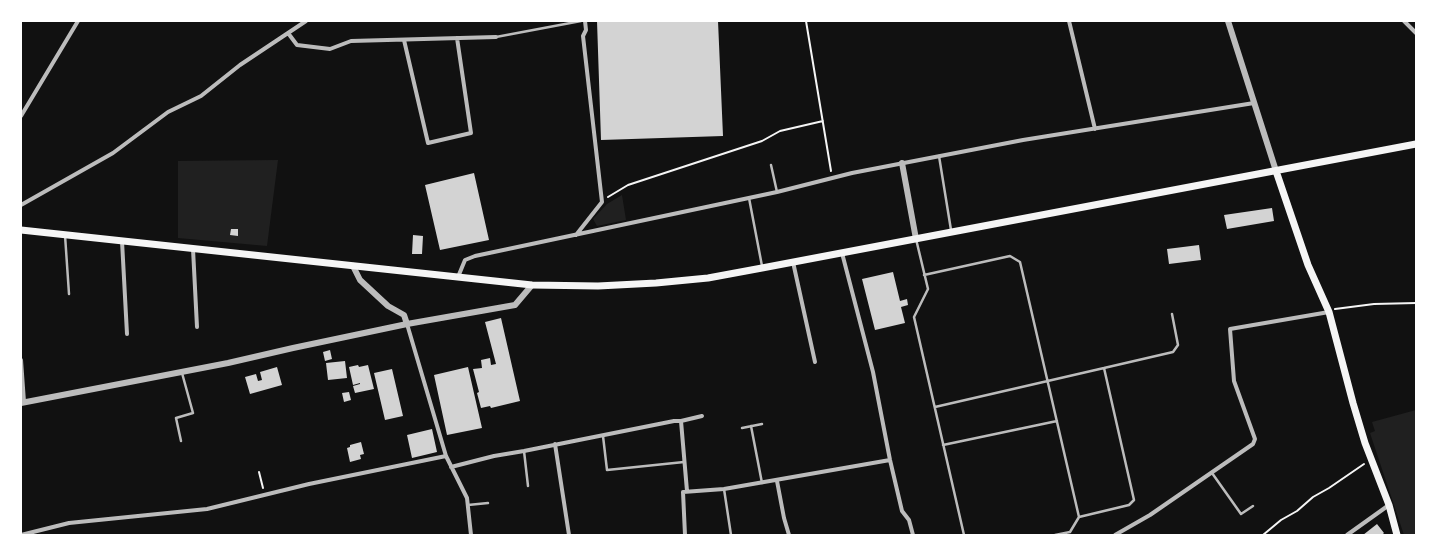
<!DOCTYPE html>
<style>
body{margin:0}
#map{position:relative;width:1437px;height:556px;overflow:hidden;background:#111;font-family:Georgia,serif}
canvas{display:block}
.frame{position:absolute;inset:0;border:22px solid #fff;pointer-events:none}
</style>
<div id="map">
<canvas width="1437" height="556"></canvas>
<div class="frame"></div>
</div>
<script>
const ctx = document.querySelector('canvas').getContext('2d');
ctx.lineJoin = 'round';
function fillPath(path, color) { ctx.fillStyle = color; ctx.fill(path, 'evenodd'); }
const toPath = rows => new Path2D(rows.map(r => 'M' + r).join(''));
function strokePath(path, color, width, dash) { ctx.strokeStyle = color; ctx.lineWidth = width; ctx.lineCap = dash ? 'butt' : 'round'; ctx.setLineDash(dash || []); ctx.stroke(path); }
fillPath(toPath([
 [278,160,267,246,178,238,178,161],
 [622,195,626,220,597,226,593,219,607,204],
 [1416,410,1416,535,1404,535,1370,433,1375,431,1372,422]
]), '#202020');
fillPath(toPath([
 [597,21,718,21,723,136,601,140],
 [474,173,489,240,440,250,425,185],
 [1272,208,1274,221,1227,229,1224,215],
 [231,229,238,229,238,236,230,235],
 [413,235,423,236,422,254,412,254],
 [1199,245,1201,260,1169,264,1167,249],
 [893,272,900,301,907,299,908,305,901,307,905,323,875,330,862,279],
 [501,318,520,401,491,408,490,406,481,408,477,393,479,392,473,369,482,368,481,360,490,358,491,365,496,364,485,322],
 [330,350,332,359,325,361,323,352],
 [345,361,347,378,328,380,326,363],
 [358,365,359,367,368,365,374,389,355,393,353,386,360,384,360,383,353,385,349,367],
 [277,367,282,385,250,394,245,377,256,374,258,381,262,380,260,372],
 [468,367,482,428,447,435,434,375],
 [392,369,403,416,385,420,374,373],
 [349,392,351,400,344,402,342,393],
 [432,429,437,452,412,458,407,435],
 [361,442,364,454,360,455,361,459,350,462,347,448,350,447,350,445],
 [1377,524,1384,533,1382,535,1363,535]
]), '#d3d3d3');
strokePath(toPath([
 [806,21,831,171],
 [608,197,628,185,762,141,780,131,823,121],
 [1335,309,1374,304,1416,303],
 [259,472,263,488],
 [1263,535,1281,520,1297,511,1313,497,1329,488,1364,464]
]), '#f5f5f5', 2);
strokePath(toPath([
 [496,37,581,21],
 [939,156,951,230],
 [771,165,777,192],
 [749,198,762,266],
 [65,235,69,294],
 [916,239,928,289,914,317,964,535],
 [924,275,1010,256,1020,262,1079,517],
 [935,407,1104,368],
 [751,426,762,483],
 [742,428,762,424],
 [603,436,607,470,684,462],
 [181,441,176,418,193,413,182,373],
 [943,445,1057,421],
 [524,451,528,486],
 [1212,473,1241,514,1253,506],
 [724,489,731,535],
 [468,505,488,503],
 [1055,535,1070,532,1079,517,1129,505,1134,500,1104,368,1173,352,1178,345,1172,314]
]), '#bcbcbc', 2.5);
strokePath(toPath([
 [1069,21,1095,129],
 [1404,21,1416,33],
 [288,33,297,45,330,49,351,41,496,37],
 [404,40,428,143,471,133,457,38],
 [21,116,78,21],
 [21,205,113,153,168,112,201,96,240,65,306,21],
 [576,235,602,202,583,36,586,30,585,21],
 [122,241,127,334],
 [193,249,197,327],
 [842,253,873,372,890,460,902,511,909,520,913,535],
 [793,262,815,362],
 [458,277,465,260,475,256,777,192,852,173,1023,140,1254,103],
 [407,324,446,456,467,498,471,535],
 [21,360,24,402],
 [681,421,687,491],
 [555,444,569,535],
 [451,467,494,456,524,451,674,421,681,421,702,416],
 [777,481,784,518,789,535],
 [21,535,69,523,207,509,309,484,446,456],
 [685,535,683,492,724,489,890,460],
 [1115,535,1150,515,1253,444,1255,439,1234,381,1230,329,1329,312],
 [1347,535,1389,505]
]), '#bcbcbc', 4);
strokePath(toPath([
 [1228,21,1276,171],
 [902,163,916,239],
 [353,266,360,280,388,306,404,315,407,324],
 [21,403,228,363,293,348,407,324,515,305,532,285]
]), '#bcbcbc', 6);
strokePath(toPath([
 [1276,171,1308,265,1329,312,1353,403,1365,443,1389,505,1397,535],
 [21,230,532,285,598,286,656,283,708,278,762,268,1416,144]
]), '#f5f5f5', 7);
</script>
